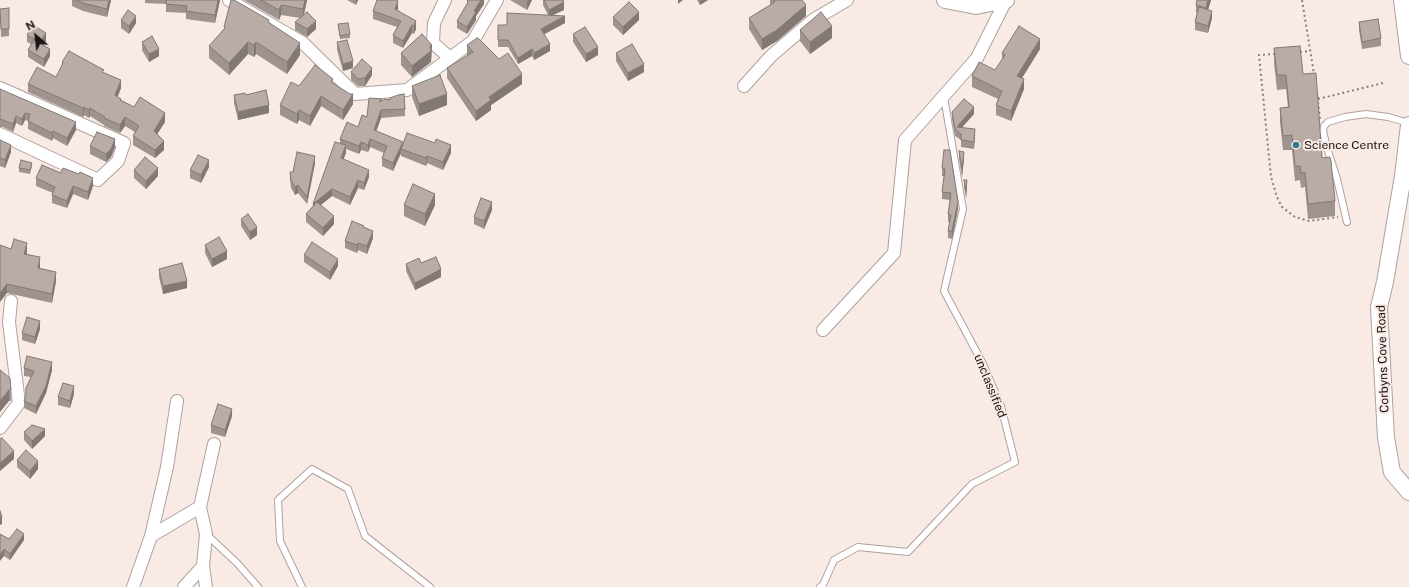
<!DOCTYPE html>
<style>
body{margin:0}
#map{position:relative;width:1409px;height:587px;overflow:hidden;background:#f9eae6;font-family:"Public Sans",sans-serif}
canvas{display:block}
.north{position:absolute;left:16px;top:16px;width:40px;height:40px;-webkit-text-stroke:3px #f9eae6;paint-order:stroke;rotate:332deg;font-size:11px;font-weight:700;line-height:16px;text-align:center;color:#191412}
.north::after{content:'';display:block;margin:auto;width:14px;height:18px;background:#191412;clip-path:polygon(50% 0,100% 100%,50% 72%,0 100%)}
</style>
<div id="map">
<canvas width="1409" height="587"></canvas>
<div class="north">N</div>
</div>
<script>
const ctx = document.querySelector('canvas').getContext('2d');
ctx.lineJoin = 'round';
const toPath = rows => new Path2D(rows.map(r => 'M' + r).join(''));
function strokePath(path, color, width, dash) { ctx.strokeStyle = color; ctx.lineWidth = width; ctx.lineCap = dash ? 'butt' : 'round'; ctx.setLineDash(dash || []); ctx.stroke(path); }
function fillPath(path, color) { ctx.fillStyle = color; ctx.fill(path, 'evenodd'); }
function label(font, color, halo, rows, align = 'center') {
  ctx.font = font + ' "Public Sans",sans-serif'; ctx.lineWidth = 4; ctx.setLineDash([]); ctx.textBaseline = 'middle'; ctx.strokeStyle = halo; ctx.fillStyle = color; for (const [text, x, y, turn = 0] of rows) {
    ctx.save(); ctx.translate(x, y); ctx.rotate((+turn || 0) * Math.PI / 180); ctx.textAlign = isNaN(turn) ? turn : align; if (halo) ctx.strokeText(text, 0, 0); ctx.fillText(text, 0, 0); ctx.restore();
  }
}
const service = toPath([
 [1347,222,1337,179,1327,148,1323,131,1324,126,1328,122,1345,117,1366,114,1388,117,1409,123],
 [206,534,237,563,258,587],
 [302,587,280,541,278,500,312,469,348,489,365,536,430,587],
 [820,587,823,585,834,560,858,547,908,552,972,484,1015,462,1001,406,983,364,944,291,963,209,944,97]
]);
const minor = toPath([
 [229,0,303,43,355,94,407,90,473,41,497,0],
 [445,0,434,23,433,43,450,58],
 [744,86,771,56,813,20,847,0],
 [0,88,124,143,118,161,98,180,0,134],
 [823,330,894,253,905,140,977,58,1006,0],
 [0,428,19,403,9,322,11,301],
 [200,507,214,444],
 [151,536,200,507,206,534,203,566,206,587],
 [133,587,151,536,167,467,177,401],
 [184,587,203,566]
]);
const secondary = toPath([
 [945,0,976,6,1006,0],
 [1402,0,1409,56],
 [1409,125,1403,176,1385,282,1379,307,1386,438,1392,472,1409,492]
]);
strokePath(service, '#afa19c', 8);
strokePath(minor, '#afa19c', 14);
strokePath(secondary, '#afa19c', 18);
strokePath(toPath([
 [1302,0,1314,74],
 [1300,52,1310,51],
 [1275,54,1259,55,1271,177,1277,197,1282,207,1295,217,1309,221,1338,217],
 [1317,92,1320,120],
 [1318,99,1383,83]
]), '#877d7a', 2, [2, 3]);
strokePath(service, '#fff', 6);
strokePath(minor, '#fff', 12);
strokePath(secondary, '#fff', 16);
fillPath(toPath([
 [72,0,111,0,107,17,83,11,72,6],
 [145,0,220,0,215,23,186,19,186,13,166,12,166,4,145,3],
 [244,0,307,0,304,14,316,29,307,37,295,30,295,22,300,18,281,15,279,20],
 [347,0,358,0,356,5],
 [484,0,484,4,476,16,476,20,467,34,457,28,457,21,467,4,467,1],
 [510,0,532,0,527,10],
 [543,0,563,0,564,10,552,15,565,23,544,34,550,51,534,60,532,56,518,64,508,47,498,47,498,40,548,15,543,5],
 [697,0,708,0,700,5],
 [770,0,802,0,806,16,777,41,762,50,749,29,749,18,770,5],
 [1197,0,1211,0,1208,10,1212,18,1208,33,1195,30,1195,22,1197,13,1196,13,1196,5],
 [9,8,9,36,1,37,0,9],
 [398,8,397,11,416,21,416,29,414,34,412,33,403,48,393,43,393,35,397,27,373,19,373,11],
 [613,17,639,20,623,35,613,25],
 [121,20,136,23,129,34,121,28],
 [269,22,300,55,287,74,256,54,254,57,248,54,229,75,209,58,209,46,224,30,224,27],
 [1359,22,1381,38,1381,46,1362,49,1359,30],
 [338,24,350,34,350,38,340,39],
 [800,30,832,38,810,54,800,41],
 [573,34,598,55,586,62,573,42],
 [27,35,46,41,43,45,50,56,44,67,28,57,28,50,31,44,27,42],
 [142,42,159,56,149,62,142,50],
 [337,42,353,68,343,71,337,50],
 [432,45,431,62,412,77,401,65,401,53],
 [467,45,522,84,491,105,491,110,476,121,447,78,447,68,467,56],
 [1274,48,1303,74,1322,158,1335,201,1335,216,1308,219,1305,187,1301,188,1300,180,1295,181,1292,150,1283,150,1280,122,1280,108,1288,107,1286,89,1277,90,1274,63],
 [1040,49,1022,78,1024,89,1011,121,996,115,996,105,998,99,972,87,972,76,995,70,1002,60,1002,53],
 [616,53,644,72,628,81,616,61],
 [62,62,104,73,121,88,117,97,121,100,134,107,165,122,157,134,164,150,155,158,133,145,133,136,135,132,125,126,120,133,104,126,104,125,90,116,89,118,84,115,83,117,28,92,28,84,56,77,62,66],
 [351,72,372,75,365,86,358,86,351,80],
 [333,83,353,104,343,120,321,106,310,126,299,120,297,124,280,115,280,105,299,86],
 [412,86,447,105,419,116,412,97],
 [0,89,76,130,67,146,53,138,52,141,28,129,28,121,25,120,22,126,16,123,13,132,3,127,0,127],
 [234,95,269,113,238,120,234,103],
 [382,101,405,109,405,116,381,118,376,131,403,145,451,153,443,170,427,163,426,166,401,156,401,153,393,171,382,166,382,158,384,153,370,147,368,152,361,150,359,154,346,149,346,153,343,159,369,177,364,190,358,188,350,205,332,196,321,205,334,224,323,236,306,222,306,214,313,206,340,144,340,139,358,127],
 [952,112,974,114,962,127,975,135,974,149,961,147,961,140,955,136,952,119],
 [0,140,11,152,5,168,0,166],
 [90,146,115,147,111,157,106,162,90,154],
 [944,150,958,209,952,239,948,238,948,231,950,222,948,222,948,214,950,200,942,199,942,192,944,176,942,176,942,168],
 [959,151,964,159,962,177,959,159],
 [315,163,307,204,298,193,295,195,291,188,290,179,290,172,293,172],
 [32,166,30,174,19,172,19,168],
 [209,167,201,183,190,178,190,170],
 [134,170,158,176,146,189,134,178],
 [61,173,93,186,88,200,73,194,67,208,52,203,52,195,53,193,36,186,36,178],
 [964,180,967,188,966,198,964,187],
 [404,205,435,205,425,226,404,216],
 [492,210,484,229,474,224,474,217],
 [241,219,257,235,250,240,241,226],
 [364,228,373,238,367,254,358,250,357,253,345,248,345,241],
 [205,245,227,259,212,267,205,253],
 [11,249,27,252,27,255,40,267,39,269,56,281,52,303,7,293,0,302],
 [304,255,338,266,330,280,304,262],
 [421,263,441,277,415,290,406,271,406,264],
 [159,269,187,288,163,294,159,277],
 [40,329,35,344,22,340,22,333],
 [24,368,52,370,46,393,36,414,24,408,24,401,26,397,26,388,31,377,24,376],
 [0,370,11,390,11,401,9,401],
 [74,394,70,408,58,405,58,397],
 [232,416,225,437,211,433,211,425],
 [24,432,45,436,32,449,24,440],
 [17,460,38,469,30,479,17,467],
 [0,534,9,539,24,540,10,560,4,556]
]), '#9f938f');
fillPath(toPath([
 [109,0,111,0,107,17,107,9],
 [218,0,220,0,215,23,215,15],
 [305,0,307,0,303,19,303,9],
 [356,0,358,0,356,5],
 [481,0,484,0,484,4,476,16,476,20,467,34,467,27,474,11],
 [528,0,532,0,527,10,527,2],
 [678,0,683,0,678,4],
 [700,0,708,0,700,5],
 [1208,0,1211,0,1206,16,1206,8],
 [398,1,398,8,395,17,395,9],
 [564,2,564,10,549,17,549,10],
 [281,5,281,15,279,20,279,10],
 [806,5,806,16,777,41,762,50,762,39],
 [1212,11,1212,18,1208,33,1208,26],
 [639,12,639,20,623,35,623,27],
 [136,16,136,23,129,34,129,26],
 [565,16,565,23,541,36,541,29],
 [316,21,316,29,307,37,307,29],
 [416,21,416,29,414,34,414,26],
 [412,25,412,33,403,48,403,41],
 [832,26,832,38,810,54,810,42],
 [46,33,46,41,40,50,40,42],
 [1040,39,1040,49,1017,86,1017,76],
 [248,42,248,54,229,75,229,63],
 [256,42,256,54,254,57,254,45],
 [300,43,300,55,287,74,287,62],
 [550,44,550,51,534,60,534,53],
 [432,45,431,62,412,77,412,66,430,46],
 [598,47,598,55,586,62,586,54],
 [50,49,50,56,44,67,44,59],
 [159,49,159,56,149,62,149,54],
 [532,49,532,56,518,64,518,58],
 [353,61,353,68,343,71,343,64],
 [644,64,644,72,628,81,628,73],
 [372,68,372,75,365,86,365,78],
 [522,74,522,84,491,105,491,110,476,121,476,111,489,97],
 [1024,79,1024,89,1011,121,1011,111],
 [121,80,121,88,115,104,115,95],
 [353,94,353,104,343,120,343,110],
 [447,94,447,105,419,116,419,104],
 [321,96,321,106,310,126,310,116],
 [269,105,269,113,238,120,238,112],
 [84,107,84,115,83,117,83,108],
 [974,107,974,114,958,132,957,127],
 [90,108,90,116,89,118,89,110],
 [299,110,299,120,297,124,297,114],
 [381,110,381,118,374,138,374,130],
 [25,113,25,120,22,126,22,119],
 [165,113,165,122,154,139,154,131],
 [16,116,16,123,13,132,13,124],
 [125,117,125,126,120,133,120,125],
 [76,122,76,130,67,146,67,138],
 [975,129,975,135,974,149,974,142],
 [53,131,53,138,52,141,52,133],
 [115,139,115,147,111,157,106,162,106,154],
 [370,139,370,147,368,152,368,145],
 [164,141,164,150,155,158,155,150],
 [361,142,361,150,359,154,359,146],
 [403,142,403,149,401,149,401,153,393,171,393,163],
 [11,145,11,152,5,168,5,160],
 [346,145,346,153,341,166,341,158],
 [451,145,451,153,443,170,443,162],
 [964,152,964,159,962,177,962,169],
 [315,156,315,163,307,204,307,197],
 [427,156,427,163,426,166,426,158],
 [209,160,209,167,201,183,201,175],
 [158,168,158,176,146,189,146,181],
 [369,170,369,177,364,190,364,183],
 [93,178,93,186,88,200,88,192],
 [358,180,358,188,350,205,350,197],
 [967,180,967,188,966,198,966,191],
 [298,185,298,193,295,195,295,187],
 [73,186,73,194,67,208,67,201],
 [332,189,332,196,313,211,313,204],
 [435,194,435,205,425,226,425,214],
 [492,202,492,210,484,229,484,221],
 [958,202,958,209,952,239,952,231],
 [334,216,334,224,323,236,323,228],
 [257,227,257,235,250,240,250,232],
 [373,231,373,238,367,254,367,246],
 [27,243,27,252,24,264,24,254],
 [358,243,358,250,357,253,357,245],
 [227,251,227,259,212,267,212,259],
 [40,257,40,267,38,278,38,268],
 [338,259,338,266,330,280,330,272],
 [441,269,441,277,415,290,415,283],
 [56,272,56,281,52,303,52,294],
 [187,281,187,288,163,294,163,286],
 [7,284,7,293,0,302,0,293],
 [40,321,40,329,35,344,35,337],
 [52,362,52,370,46,393,36,414,36,406],
 [74,386,74,394,70,408,70,401],
 [9,390,9,401,0,412,0,401],
 [232,409,232,416,225,437,225,430],
 [45,429,45,436,32,449,32,441],
 [14,451,14,459,0,471,0,463],
 [38,461,38,469,30,479,30,471],
 [2,517,2,524,0,525,0,518],
 [24,534,24,540,10,560,10,554],
 [4,549,4,556,0,561,0,555]
]), '#827874');
const building = toPath([
 [76,0,109,0,107,9,83,3,76,0],
 [166,0,218,0,215,15,186,11,187,6,166,4,166,0],
 [231,0,234,0,269,20,268,22,300,43,287,62,256,42,254,45,248,42,229,63,209,46,225,28,224,27,231,0],
 [261,0,305,0,303,9,281,5,279,10,261,0],
 [377,0,397,0,398,1,395,9,416,21,414,26,412,25,403,41,393,35,401,21,373,11,377,0],
 [468,0,481,0,474,11,476,12,467,27,457,21,468,2,467,1,468,0],
 [544,0,563,0,564,2,549,10,544,0],
 [774,0,802,0,806,5,777,30,762,39,749,18,775,2,774,0],
 [1197,0,1208,0,1206,8,1196,5,1197,0],
 [629,2,639,12,623,27,613,17,629,2],
 [1199,7,1212,11,1208,26,1195,22,1199,7],
 [9,8,9,29,1,29,0,9,9,8],
 [128,10,136,16,129,26,121,20,128,10],
 [307,12,316,21,307,29,295,22,307,12],
 [821,12,832,26,810,42,800,30,821,12],
 [507,13,565,16,541,29,550,44,534,53,532,49,518,58,508,40,498,40,498,25,507,25,507,13],
 [1378,19,1381,38,1362,42,1359,22,1378,19],
 [348,23,350,34,340,36,338,24,348,23],
 [33,25,46,33,40,42,27,35,33,25],
 [1019,26,1040,39,1017,76,1024,79,1011,111,996,105,1002,91,972,76,979,62,995,70,1005,55,1002,53,1019,26],
 [585,27,598,47,586,54,573,34,585,27],
 [422,34,432,45,430,46,431,51,412,66,401,53,422,34],
 [152,36,159,49,149,54,142,42,152,36],
 [477,38,478,38,499,59,508,53,522,74,489,97,491,100,476,111,447,68,473,52,467,45,477,38],
 [34,40,50,49,44,59,28,50,34,40],
 [347,40,353,61,343,64,337,42,347,40],
 [632,44,644,64,628,73,616,53,632,44],
 [1300,46,1303,74,1316,73,1322,158,1330,157,1331,161,1335,201,1308,204,1305,172,1301,173,1300,166,1295,166,1292,135,1283,136,1280,108,1289,107,1286,75,1277,75,1274,48,1300,46],
 [69,51,104,70,102,72,121,80,115,95,121,99,120,100,134,107,140,97,165,113,154,131,164,141,155,150,133,136,139,126,125,117,120,125,104,118,105,117,90,108,89,110,84,107,83,108,28,84,37,67,56,77,63,63,62,62,69,51],
 [362,59,372,68,365,78,358,79,351,72,362,59],
 [315,65,333,79,331,82,350,94,353,94,343,110,321,96,310,116,299,110,297,114,280,105,291,82,299,86,315,65],
 [440,75,447,94,419,104,412,86,440,75],
 [0,89,76,122,67,138,53,131,52,133,28,121,30,114,25,113,22,119,16,116,13,124,3,120,0,119,0,89],
 [266,90,269,105,238,112,234,95,245,93,246,95,266,90],
 [404,94,405,109,381,110,374,130,403,142,393,163,382,158,387,146,370,139,368,145,361,142,359,146,340,139,347,122,358,127,362,115,367,117,369,98,382,99,379,102,385,99,390,100,390,98,398,95,404,94],
 [964,99,974,107,957,127,975,129,974,142,961,140,961,134,955,129,952,112,964,99],
 [97,132,115,139,111,149,106,154,90,146,97,132],
 [407,133,435,143,436,139,451,145,443,162,427,156,426,158,401,149,407,133],
 [0,140,11,145,5,160,0,158,0,140],
 [335,142,346,145,341,158,369,170,364,183,358,180,350,197,332,189,313,204,335,142],
 [944,150,950,150,958,202,952,231,948,231,951,215,948,214,951,193,942,192,945,169,942,168,944,150],
 [959,151,964,152,962,169,959,151],
 [297,152,315,156,307,197,298,185,295,187,291,180,290,172,293,172,297,152],
 [198,155,209,160,201,175,190,170,198,155],
 [145,157,158,168,146,181,134,170,145,157],
 [21,160,32,163,30,170,19,168,21,160],
 [42,165,61,173,63,168,79,174,80,172,93,178,88,192,73,186,67,201,52,195,55,187,36,178,42,165],
 [964,180,967,180,966,191,964,180],
 [413,184,435,194,425,214,404,205,413,184],
 [481,198,492,202,484,221,474,217,481,198],
 [317,202,334,216,323,228,306,214,317,202],
 [248,214,257,227,250,232,241,219,248,214],
 [352,221,364,226,363,227,373,231,367,246,358,243,357,245,345,241,352,221],
 [219,237,227,251,212,259,205,245,219,237],
 [14,239,27,243,24,254,40,257,38,268,56,272,52,294,7,284,0,293,0,245,11,249,14,239],
 [312,242,338,259,330,272,304,255,312,242],
 [436,257,441,269,415,283,406,264,419,258,421,263,436,257],
 [182,263,187,281,163,286,159,269,182,263],
 [27,317,40,321,35,337,22,333,27,317],
 [27,356,52,362,46,386,36,406,24,401,26,395,26,388,34,371,24,368,27,356],
 [0,370,10,378,11,390,9,390,0,401,0,370],
 [63,383,74,386,70,401,58,397,63,383],
 [218,404,232,409,225,430,211,425,218,404],
 [32,425,45,429,32,441,24,432,32,425],
 [2,438,14,451,0,463,0,439,2,438],
 [26,450,38,461,30,471,17,460,26,450],
 [0,511,2,517,0,518,0,511],
 [17,529,24,534,10,554,4,549,0,555,0,534,9,539,17,529]
]);
fillPath(building, '#b9aba6');
strokePath(building, '#827874', 1);
for (const [x, y, r, color] of [
 [1296,145,4,"#367a89"]
]) { const dot = new Path2D(); dot.arc(x, y, r, 0, 2 * Math.PI); ctx.fillStyle = color; ctx.fill(dot); strokePath(dot, '#f9eae6', 1.5); }
label('12px', '#191412', '#f9eae6', [
 ["Science Centre",1304,145]
], 'left');
label('12px', '#191412', '#f9eae6', [
 ["Corbyns Cove Road",1383,359,-92],
 ["unclassified",990,386,68]
]);
</script>
